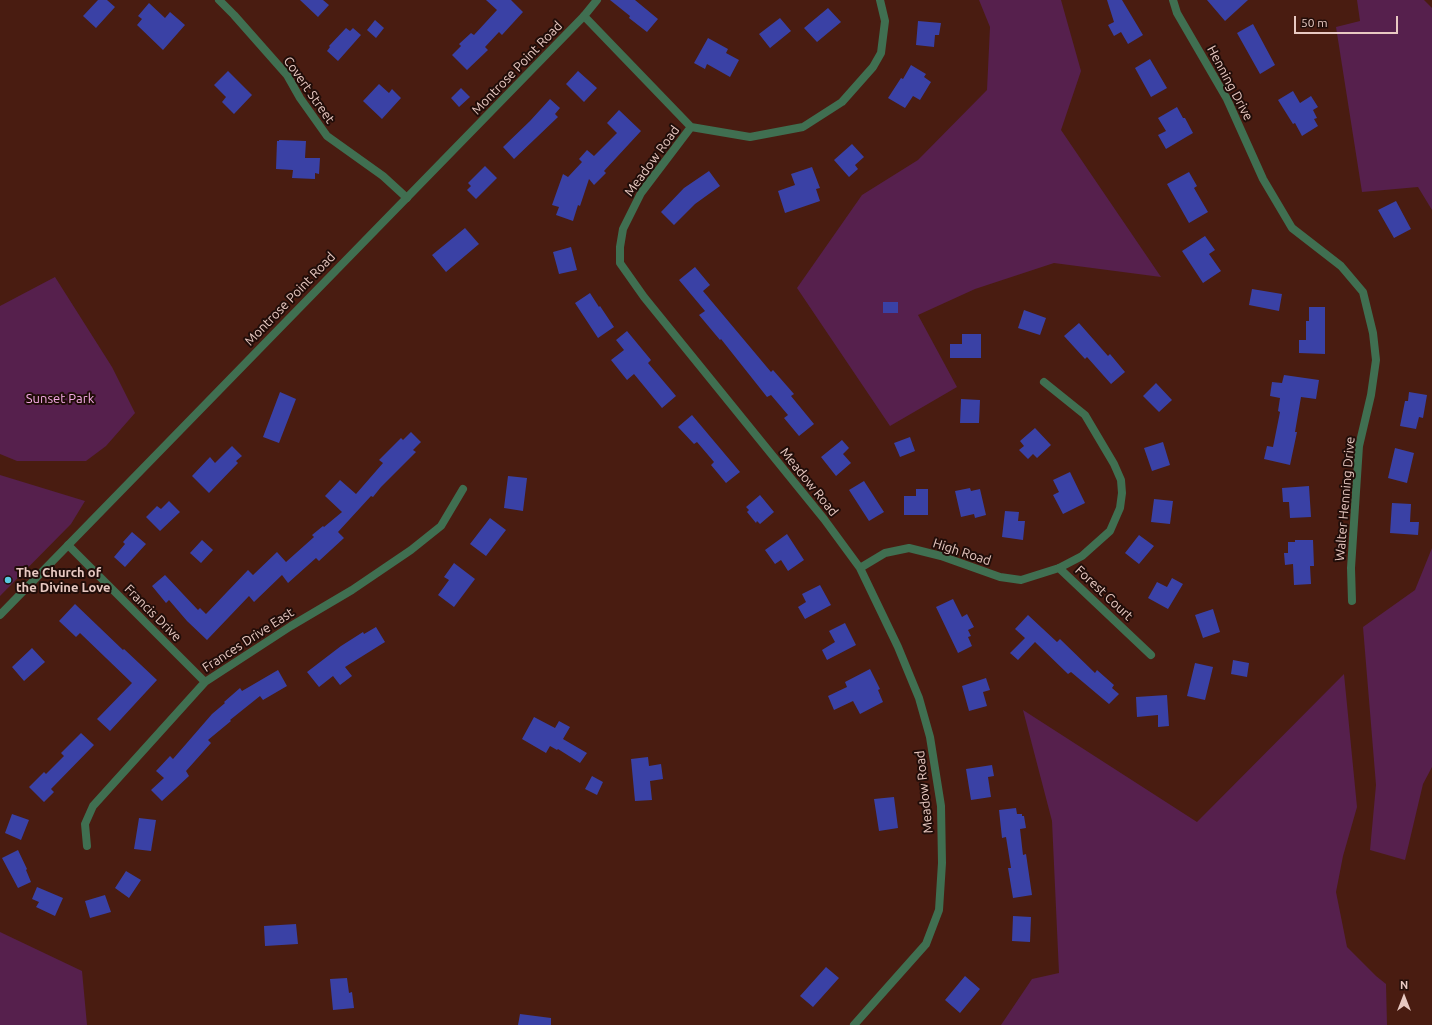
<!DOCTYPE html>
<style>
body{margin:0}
#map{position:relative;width:1432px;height:1025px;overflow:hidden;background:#491c11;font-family:Ubuntu,sans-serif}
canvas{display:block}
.north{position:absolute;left:1384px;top:977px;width:40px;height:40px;-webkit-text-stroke:3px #210d09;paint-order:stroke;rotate:0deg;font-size:11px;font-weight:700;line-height:16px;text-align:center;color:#e8c9c2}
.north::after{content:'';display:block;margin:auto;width:14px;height:18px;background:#e8c9c2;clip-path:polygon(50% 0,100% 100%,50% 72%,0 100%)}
.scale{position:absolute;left:1294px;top:16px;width:104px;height:18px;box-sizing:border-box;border:2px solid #e8c9c2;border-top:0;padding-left:5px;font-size:12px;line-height:14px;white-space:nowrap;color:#e8c9c2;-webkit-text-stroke:3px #210d09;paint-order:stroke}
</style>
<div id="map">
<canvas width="1432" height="1025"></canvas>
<div class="north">N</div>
<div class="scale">50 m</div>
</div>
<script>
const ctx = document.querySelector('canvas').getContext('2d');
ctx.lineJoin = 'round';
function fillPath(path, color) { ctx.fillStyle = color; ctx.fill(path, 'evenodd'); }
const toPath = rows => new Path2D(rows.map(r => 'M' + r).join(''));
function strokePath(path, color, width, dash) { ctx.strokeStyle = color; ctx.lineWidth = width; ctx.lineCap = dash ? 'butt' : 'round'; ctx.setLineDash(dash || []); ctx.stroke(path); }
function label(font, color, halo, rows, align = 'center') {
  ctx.font = font + ' Ubuntu,sans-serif'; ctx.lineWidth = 4; ctx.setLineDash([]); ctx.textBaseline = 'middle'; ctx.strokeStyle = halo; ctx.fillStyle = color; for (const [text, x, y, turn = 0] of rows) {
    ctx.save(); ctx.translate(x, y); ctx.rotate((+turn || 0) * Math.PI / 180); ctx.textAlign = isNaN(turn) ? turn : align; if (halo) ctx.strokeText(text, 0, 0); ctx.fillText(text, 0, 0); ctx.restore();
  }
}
fillPath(toPath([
 [979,0,1061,0,1081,71,1061,130,1161,277,1054,263,975,289,918,315,957,387,890,426,797,288,862,195,918,160,987,90,990,27],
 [1357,0,1424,0,1432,8,1432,210,1418,187,1362,192,1336,27,1360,21],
 [55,277,112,367,135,413,106,446,86,461,17,461,0,454,0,306],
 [0,475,85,501,71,524,0,596],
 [1432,548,1432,767,1423,784,1405,860,1370,850,1376,785,1363,627,1415,590],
 [1344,674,1357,807,1343,856,1336,892,1347,947,1376,976,1386,984,1387,1025,1001,1025,1032,979,1059,973,1052,821,1023,710,1197,822],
 [0,932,82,971,87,1025,0,1025]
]), '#56204d');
fillPath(toPath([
 [98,0,107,0,115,7,96,28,83,16],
 [300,0,323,0,329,5,318,17],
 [486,0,511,0,523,12,502,35,499,32,485,47,488,50,467,70,452,55,461,46,459,44,471,33,474,35,497,10],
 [610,0,635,0,658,19,647,32,629,18,630,16],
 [1107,0,1122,0,1143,35,1128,44,1121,32,1114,36,1108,25,1114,22],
 [1207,0,1248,0,1225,21],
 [149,3,165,18,170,12,185,25,163,50,137,25,142,19,138,16],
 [828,8,841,22,817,42,804,28],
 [780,18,791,31,770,48,759,34],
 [375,20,384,28,376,38,367,30],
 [918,21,941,23,939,35,935,35,934,47,916,45],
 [1253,24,1275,65,1260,74,1237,33],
 [346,28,350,31,353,28,361,35,338,61,327,51,330,47,329,46],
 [708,38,728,49,726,53,739,60,730,77,707,64,705,69,694,63],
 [1150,59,1167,88,1151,97,1135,68],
 [911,65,926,74,924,77,931,82,920,100,913,96,905,108,888,98,901,78,903,79],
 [228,71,252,95,234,114,222,102,226,97,214,85],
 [578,71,597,88,584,102,566,84],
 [379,84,389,93,392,89,401,98,382,119,363,101],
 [461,88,470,97,459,107,451,98],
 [1293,91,1300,103,1311,96,1318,107,1313,110,1317,118,1314,119,1318,126,1302,136,1295,123,1293,124,1278,100],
 [550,99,560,108,555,114,558,117,514,159,503,147,530,121],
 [1177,107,1183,118,1185,118,1193,133,1166,149,1158,135,1166,131,1158,118],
 [619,110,641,131,604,171,606,173,594,185,589,179,580,206,578,205,573,221,556,215,559,207,552,205,563,174,568,177,582,162,579,159,587,150,594,156,617,133,607,123],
 [279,140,306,141,305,158,320,158,319,174,315,173,315,179,292,178,293,170,276,169,277,141,279,141],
 [852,144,864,157,855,165,858,169,849,177,834,160],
 [485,166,497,178,476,199,467,190,471,186,468,183],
 [812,167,820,188,816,189,820,201,785,213,778,191,795,185,791,174],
 [709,171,720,186,695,204,674,225,661,212,684,188],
 [1189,172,1197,186,1194,188,1208,212,1189,223,1167,184],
 [1396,201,1411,229,1394,238,1378,210],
 [465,228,479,244,446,272,432,255],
 [1205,236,1215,250,1209,254,1221,271,1203,283,1182,251],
 [571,247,577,270,559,274,553,252],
 [695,267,710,285,703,291,771,372,773,370,794,394,791,396,814,424,799,436,784,418,788,415,771,395,767,397,721,339,720,340,699,315,705,311,679,280],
 [1252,289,1282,294,1279,311,1249,305],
 [590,293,599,307,600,306,614,327,598,338,575,303],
 [883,302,898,302,898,313,883,313],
 [1309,307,1325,307,1325,354,1299,353,1299,340,1306,340,1306,321,1309,321],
 [1024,310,1046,318,1040,335,1018,328],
 [1079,323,1108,356,1110,354,1125,372,1111,384,1087,357,1085,359,1064,336],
 [627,331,651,360,648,363,676,396,662,408,634,374,627,380,611,360,624,350,616,340],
 [962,334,981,334,981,358,950,358,950,344,962,344],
 [1284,375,1319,380,1316,399,1301,397,1295,432,1297,432,1290,465,1264,459,1267,446,1273,447,1280,412,1278,411,1280,398,1270,396,1272,382,1282,383],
 [1156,383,1172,400,1159,412,1143,396],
 [280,392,296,399,279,443,263,437],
 [1409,392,1427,395,1423,418,1419,417,1416,429,1400,426,1405,401,1408,401],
 [961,399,980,400,979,423,960,423],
 [692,415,740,472,726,483,711,465,714,462,697,442,694,444,678,427],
 [1035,428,1051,445,1037,458,1033,454,1028,459,1019,450,1024,446,1020,441],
 [411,432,421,442,413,450,416,452,381,487,373,497,371,496,338,532,344,538,319,561,316,558,288,583,282,575,254,602,249,596,207,640,187,621,169,600,166,603,152,586,165,575,198,610,200,608,206,614,248,570,253,575,277,552,286,562,314,537,312,535,323,526,324,527,342,512,325,496,340,480,356,494,383,463,379,460,401,438,403,440],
 [910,437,915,451,900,457,894,443],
 [842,440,849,448,843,454,851,463,836,476,821,457],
 [1163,442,1170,465,1152,471,1144,448],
 [232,446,242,456,236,461,238,463,209,493,192,476,210,457,215,463],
 [1395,448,1414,453,1407,483,1388,478],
 [1070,472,1085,503,1063,514,1053,495,1059,492,1053,480],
 [508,476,527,478,523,511,504,508],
 [864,481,884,512,869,521,849,490],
 [1309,486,1311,517,1290,518,1289,502,1283,502,1282,488],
 [970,488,971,491,980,489,986,515,975,518,974,514,961,517,955,491],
 [916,489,928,489,928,515,904,515,904,496,916,496],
 [760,495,774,512,760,524,757,521,756,523,747,512,749,510,746,507],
 [1154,499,1173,501,1170,524,1151,522],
 [169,501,180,512,160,531,146,517,157,506,161,509],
 [1392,503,1411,504,1410,522,1419,522,1418,535,1390,533],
 [1005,511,1019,512,1018,521,1025,521,1023,540,1002,537],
 [490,518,506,530,486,556,470,544],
 [132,532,146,544,125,567,114,557,125,544,123,542],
 [787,534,804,560,788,571,781,560,775,564,765,550],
 [1139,535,1154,546,1139,564,1125,553],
 [202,540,213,550,201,563,190,553],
 [1295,540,1313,540,1314,566,1310,566,1311,584,1294,585,1293,564,1285,565,1284,553,1288,553,1288,542,1295,542],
 [454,563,475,579,454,607,438,595,449,580,444,577],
 [1172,578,1183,584,1168,609,1148,598,1157,582,1167,587],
 [820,585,831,605,805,619,798,607,806,602,802,594],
 [953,599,962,617,967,614,974,627,968,630,971,636,968,637,972,646,958,653,936,607],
 [75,604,123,650,124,649,157,680,110,731,97,719,132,683,80,633,76,637,59,621],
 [1213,609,1220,632,1203,638,1195,615],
 [1028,615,1057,642,1060,639,1095,673,1097,670,1114,685,1112,688,1119,694,1109,704,1071,672,1068,674,1035,642,1018,660,1010,653,1025,638,1015,629],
 [845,623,856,645,827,660,822,650,835,642,829,631],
 [376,627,385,642,345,667,352,676,340,685,333,676,319,687,307,672,341,646,363,632,364,634],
 [32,648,45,662,24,681,12,667],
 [1233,660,1249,663,1247,677,1231,674],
 [1195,663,1213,667,1205,700,1187,696],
 [870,669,880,689,878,690,883,702,860,714,853,701,834,710,828,696,847,687,845,682],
 [278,670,287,686,263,700,260,696,230,720,231,721,208,740,211,743,186,771,189,776,162,801,151,790,164,778,156,771,170,756,173,759,212,714,225,703,224,702,240,688,242,691],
 [986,678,990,690,983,692,987,706,969,711,962,686],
 [1167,695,1169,726,1158,727,1158,715,1137,717,1136,697],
 [534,717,555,728,559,721,570,727,563,739,587,753,580,763,558,749,557,750,550,746,546,753,522,739],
 [81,733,94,745,51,789,54,792,44,802,29,787,44,772,46,774,64,756,61,753],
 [648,757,649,766,661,764,663,779,650,781,652,800,635,801,631,759],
 [992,765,994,776,988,777,991,797,971,800,966,769],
 [592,776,603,782,597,795,585,789],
 [894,797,898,828,879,831,874,799],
 [1016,808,1017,814,1022,814,1022,816,1024,816,1026,828,1020,829,1023,855,1026,854,1032,895,1013,898,1008,868,1011,868,1006,837,1002,838,999,810],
 [12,814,29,820,21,840,5,833],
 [139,818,156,820,151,851,134,849],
 [18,850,27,869,26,870,31,882,18,888,2,858],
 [126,871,141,880,129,898,115,888],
 [37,887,63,898,55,916,36,907,39,902,32,899],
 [105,895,111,912,90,918,85,901],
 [1013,916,1031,917,1030,942,1012,941],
 [296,924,298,944,265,946,264,926],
 [826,967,839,978,813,1007,800,996],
 [965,976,980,989,960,1013,945,1000],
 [347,978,349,993,352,992,354,1008,333,1010,330,979],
 [520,1014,551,1018,551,1025,518,1025]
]), '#3a41a5');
strokePath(toPath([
 [219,0,234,15,287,75,300,98,327,136,383,176,407,198],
 [1173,0,1177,13,1227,99,1263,179,1292,228,1341,266,1363,292,1373,333,1376,360,1371,395,1359,446,1351,568,1352,601],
 [584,16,691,127],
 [691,127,641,193,623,229,620,247,620,263,644,297,824,519,860,568,898,647,919,698,930,737,941,806,942,863,939,910,926,944,854,1025],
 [691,127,750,137,803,127,842,102,873,67,881,53,885,21,880,0],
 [68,545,205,682],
 [860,568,885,553,909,548,941,556,1000,577,1021,580,1059,568,1082,556,1110,531,1120,508,1122,493,1121,480,1114,464,1085,415,1044,382],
 [1059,568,1151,655],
 [87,846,85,824,93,806,205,682,291,626,352,590,411,550,441,526,463,489]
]), '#406f51', 8);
strokePath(toPath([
 [0,615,584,16,597,0]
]), '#406f51', 8);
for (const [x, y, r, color] of [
 [8,580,4,"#57c9e2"]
]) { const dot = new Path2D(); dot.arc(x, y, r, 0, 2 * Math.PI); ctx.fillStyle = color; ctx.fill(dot); strokePath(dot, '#210d09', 1.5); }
label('13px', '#e8c9c2', '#210d09', [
 ["Montrose Point Road",517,68,-46],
 ["Henning Drive",1230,83,62],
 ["Covert Street",309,90,55],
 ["Meadow Road",652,161,-54],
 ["Montrose Point Road",290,299,-46],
 ["Meadow Road",809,482,51],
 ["Walter Henning Drive",1345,499,-85],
 ["High Road",962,552,18],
 ["Forest Court",1104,593,43],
 ["Francis Drive",153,613,45],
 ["Frances Drive East",248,640,-33],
 ["Meadow Road",924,792,-96]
]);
label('13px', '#f5abe5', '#210d09', [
 ["Sunset Park",60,399]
]);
label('bold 13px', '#e8c9c2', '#210d09', [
 ["The Church of",16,573],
 ["the Divine Love",16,588]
], 'left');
</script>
